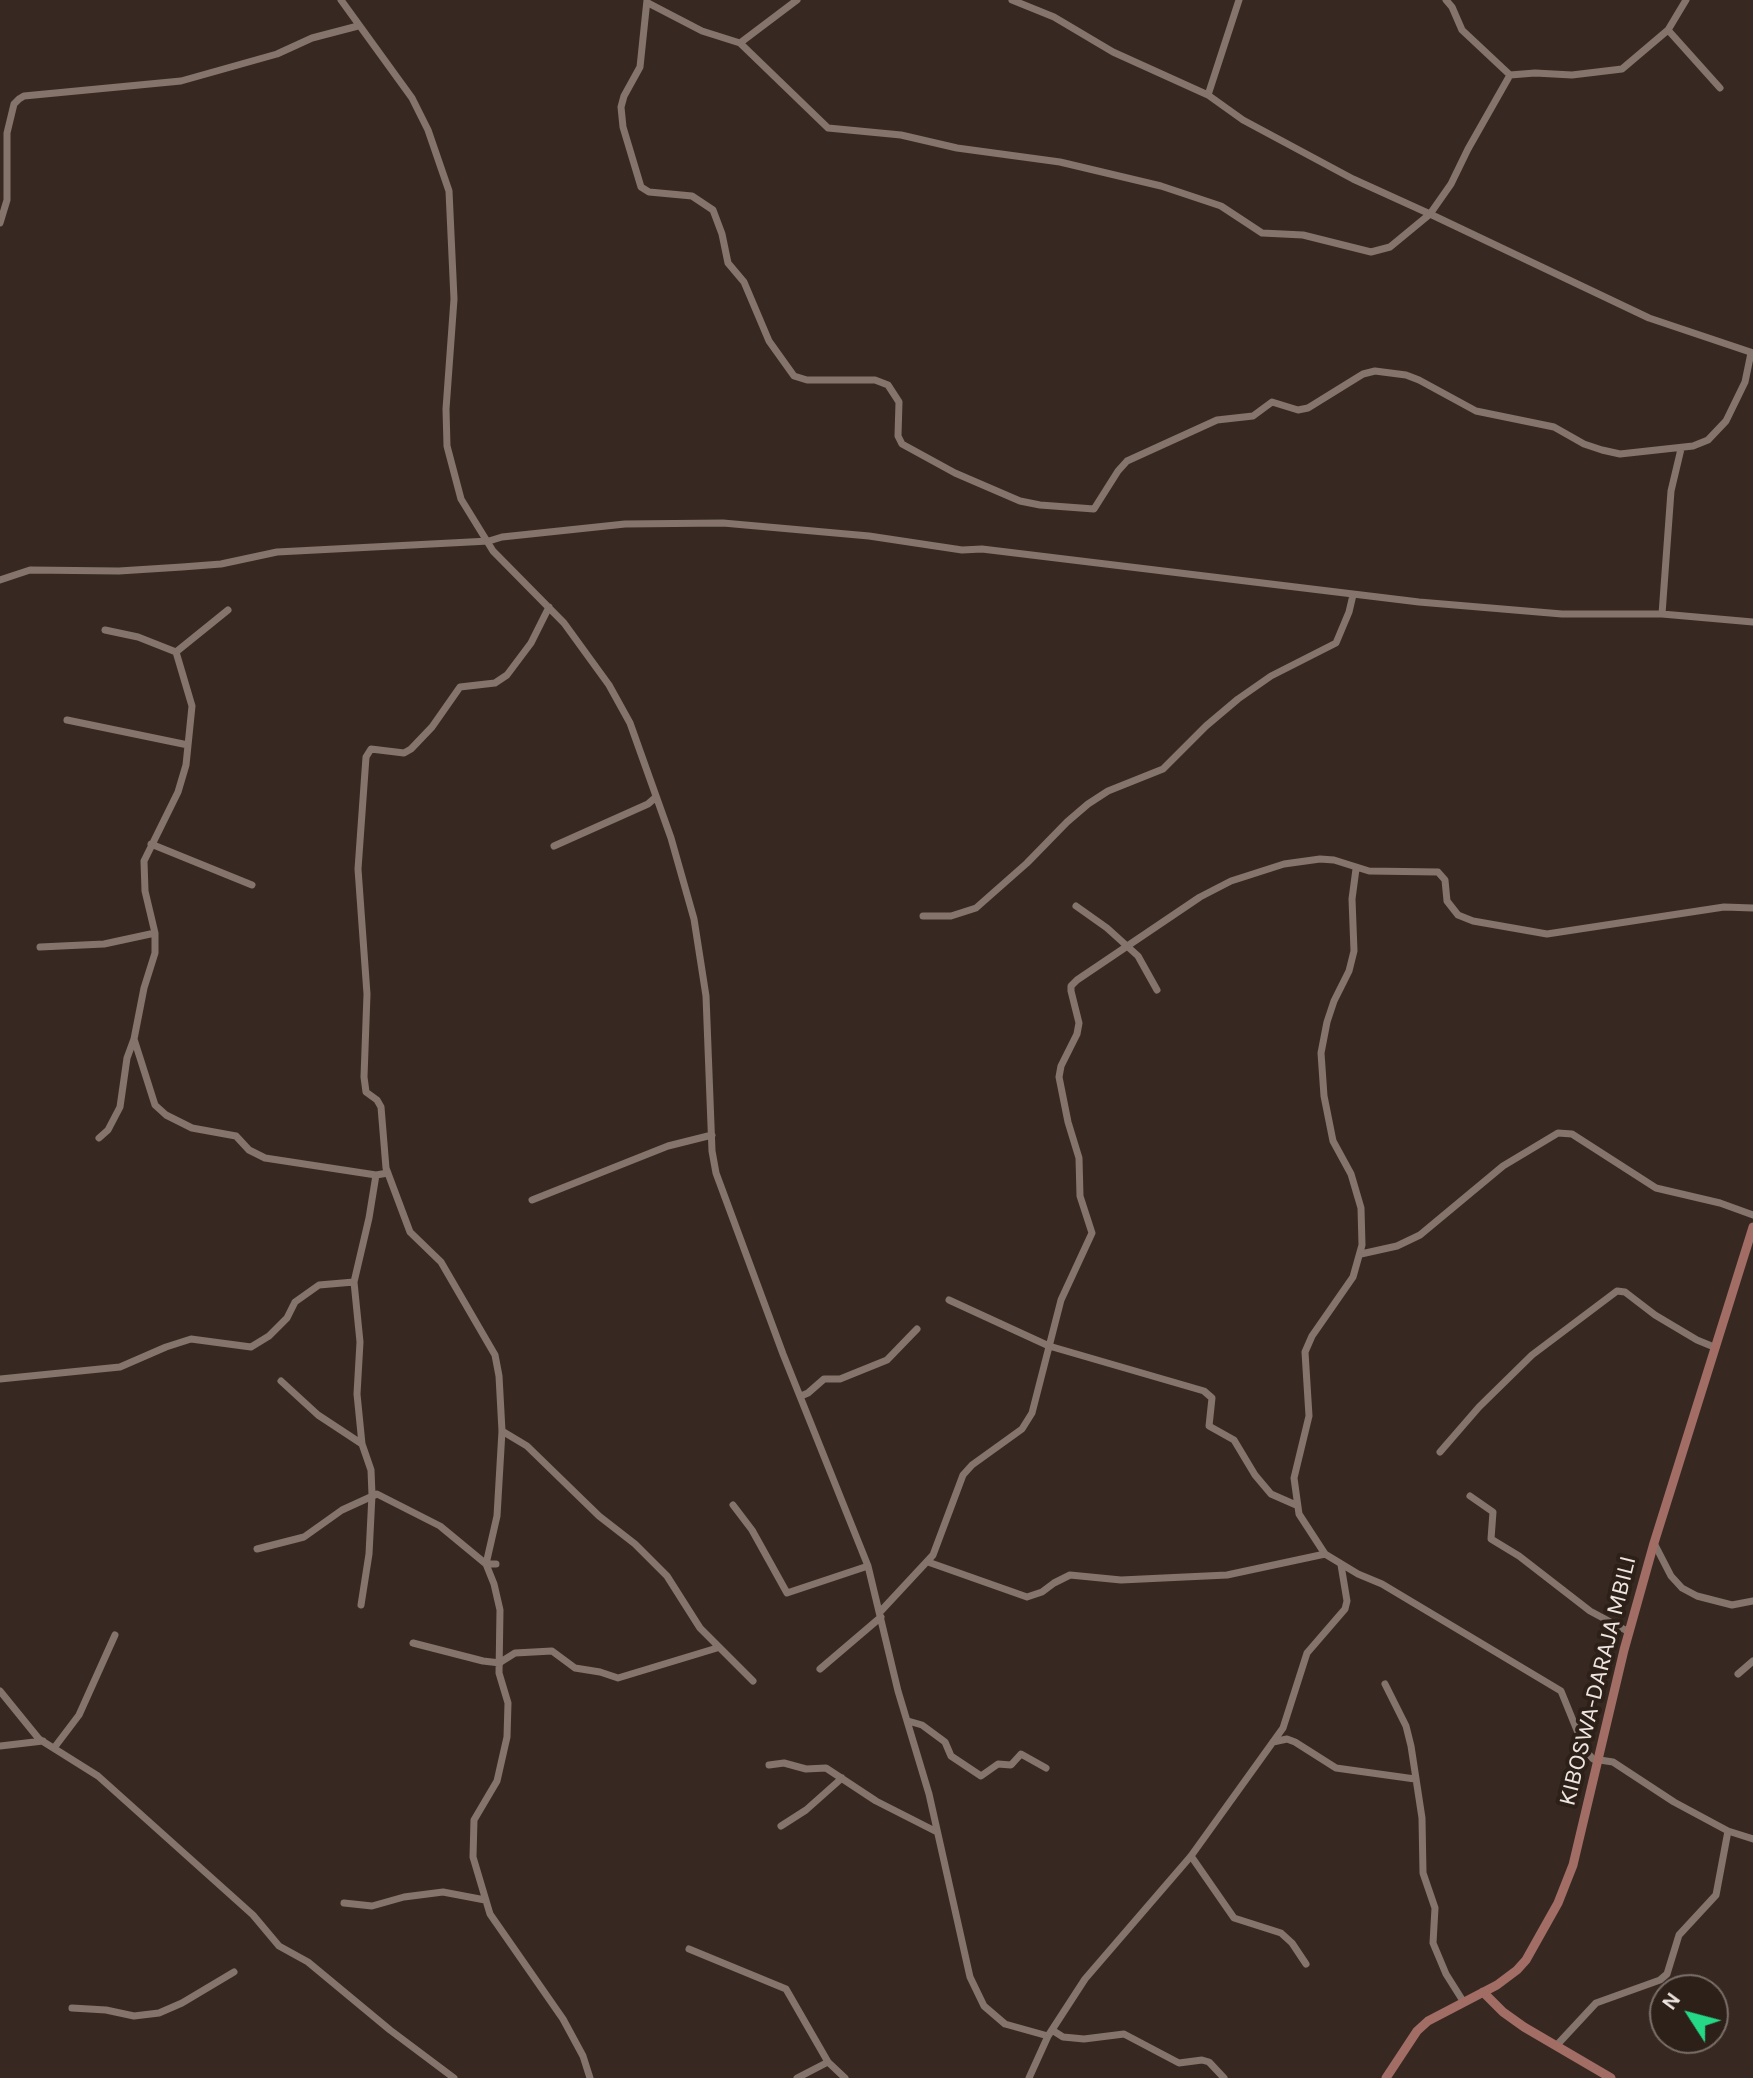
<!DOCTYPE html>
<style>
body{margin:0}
#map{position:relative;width:1753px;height:2078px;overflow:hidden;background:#372922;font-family:Karla,sans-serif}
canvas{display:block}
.north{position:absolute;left:1649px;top:1974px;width:80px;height:80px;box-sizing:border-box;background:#2d2019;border:2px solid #7a6e69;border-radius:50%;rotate:306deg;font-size:22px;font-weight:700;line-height:32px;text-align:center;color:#eee4e0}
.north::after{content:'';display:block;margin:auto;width:28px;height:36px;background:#25d886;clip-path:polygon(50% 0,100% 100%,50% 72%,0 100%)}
</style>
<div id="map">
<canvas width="1753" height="2078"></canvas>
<div class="north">N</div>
</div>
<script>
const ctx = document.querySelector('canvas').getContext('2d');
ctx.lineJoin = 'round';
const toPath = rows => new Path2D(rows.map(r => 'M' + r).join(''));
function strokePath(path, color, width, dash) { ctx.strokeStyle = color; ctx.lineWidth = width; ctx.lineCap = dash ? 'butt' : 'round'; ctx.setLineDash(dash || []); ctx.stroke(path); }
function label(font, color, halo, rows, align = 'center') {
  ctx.font = font + ' Karla,sans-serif'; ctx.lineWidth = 8; ctx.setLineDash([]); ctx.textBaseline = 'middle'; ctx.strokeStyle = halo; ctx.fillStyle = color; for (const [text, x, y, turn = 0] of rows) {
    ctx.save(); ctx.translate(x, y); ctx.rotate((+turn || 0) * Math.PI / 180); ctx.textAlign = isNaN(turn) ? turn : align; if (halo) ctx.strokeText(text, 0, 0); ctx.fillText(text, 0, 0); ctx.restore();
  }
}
strokePath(toPath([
 [341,0,412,98,428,130,449,191,454,299,446,409,447,446,461,499,493,551,564,623,609,685,630,723,671,838,694,919,706,996,712,1151,716,1173,783,1354,868,1566,898,1691,929,1794,970,1977,984,2006,1005,2024,1048,2036,1029,2078],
 [647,0,640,67,624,96,621,107,623,127,641,187,649,192,692,196,713,210,722,234,728,263,744,282,769,341,794,376,807,380,875,380,888,385,899,402,898,436,902,444,955,473,1020,501,1040,505,1094,509,1118,471,1127,461,1217,420,1253,416,1272,402,1298,410,1308,408,1363,374,1375,371,1406,375,1419,380,1476,411,1554,427,1584,444,1602,450,1620,454,1693,446,1708,440,1726,421,1745,382,1751,353],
 [1012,0,1054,17,1113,52,1208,95,1243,120,1353,179,1430,214,1451,184,1468,149,1510,75,1535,73,1572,75,1622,69,1668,30,1686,0],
 [1446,0,1452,7,1462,30,1510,75],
 [648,3,702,31,740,43,797,0],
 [1668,30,1720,88],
 [740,43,828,128,901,135,957,148,1060,162,1161,186,1221,206,1262,233,1303,235,1371,252,1390,247,1430,214,1649,318,1753,353],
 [1208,95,1239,0],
 [0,223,7,200,7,133,14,104,19,99,24,96,181,81,277,54,312,38,358,26],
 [0,580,30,570,119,571,182,567,221,564,277,552,489,541,502,537,625,524,723,523,869,536,962,550,982,549,1419,602,1562,614,1662,614,1753,622],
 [549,607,531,643,507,675,495,683,460,687,432,727,411,749,404,753,371,749,366,757,358,869,367,994,364,1077,366,1092,377,1100,381,1107,386,1168,410,1232,441,1262,495,1355,499,1376,502,1431,497,1516,486,1564,494,1584,500,1610,499,1673,508,1703,507,1737,497,1781,474,1820,473,1857,490,1914,563,2019,583,2056,590,2078],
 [1662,614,1671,491,1681,449],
 [105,630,138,637,176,652,192,706,186,765,178,792,144,861,145,891,155,933,155,953,144,988,134,1039,155,1105,166,1115,192,1128,236,1136,249,1150,265,1158,376,1175,388,1173],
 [176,652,228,610],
 [67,720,188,745],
 [151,844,252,885],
 [554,846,648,804,656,797],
 [1356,869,1352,899,1354,951,1349,971,1334,1001,1327,1022,1321,1053,1324,1096,1333,1141,1351,1174,1361,1208,1362,1245,1353,1277,1312,1336,1305,1352,1309,1416,1294,1478,1299,1514,1325,1554,1358,1574,1382,1584,1561,1691,1585,1750,1593,1759,1613,1762,1674,1802,1728,1831,1753,1839],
 [1076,906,1107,928,1138,956,1157,990],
 [923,916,951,916,976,908,1027,863,1067,822,1088,804,1108,791,1163,769,1206,726,1238,699,1271,676,1336,643,1349,612,1353,595],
 [40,947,104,944,155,933],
 [99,1138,108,1130,120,1107,127,1058,134,1039],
 [532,1200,668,1146,712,1135],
 [1361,1254,1397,1246,1420,1235,1503,1166,1558,1133,1572,1134,1656,1188,1720,1203,1753,1215],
 [949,1300,1049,1346,1204,1391,1212,1398,1209,1426,1234,1440,1255,1475,1271,1494,1296,1505],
 [0,1379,120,1367,166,1347,191,1339,251,1347,269,1336,287,1318,295,1302,319,1285,354,1282],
 [281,1381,318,1415,362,1444],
 [801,1396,808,1393,824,1379,840,1379,887,1360,917,1329],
 [502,1431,527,1446,599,1516,635,1544,667,1576,700,1628,753,1681],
 [1440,1452,1479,1407,1532,1355,1617,1291,1625,1292,1655,1315,1697,1340,1714,1347],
 [1470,1496,1493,1512,1491,1539,1519,1556,1590,1611,1629,1632],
 [733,1505,752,1530,787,1593,868,1566],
 [1654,1543,1671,1576,1682,1588,1697,1596,1732,1605,1753,1601],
 [257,1549,304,1537,342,1510,377,1494,440,1526,486,1564,496,1564],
 [928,1562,1027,1597,1042,1592,1054,1583,1070,1575,1121,1580,1227,1575,1325,1554],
 [361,1605,369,1554,372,1495,371,1470,362,1444,357,1394,360,1342,354,1282,369,1218,376,1175],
 [880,1612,933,1555,963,1475,972,1465,1022,1429,1032,1413,1061,1300,1092,1233,1080,1196,1079,1158,1068,1122,1059,1077,1061,1066,1077,1034,1079,1023,1071,991,1071,986,1077,980,1200,897,1231,881,1284,864,1320,859,1334,860,1369,871,1438,872,1445,880,1447,901,1458,915,1473,921,1547,934,1724,907,1753,908],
 [413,1643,483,1661,500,1663],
 [499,1663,515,1653,552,1651,575,1668,600,1672,618,1678,717,1648],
 [820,1669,881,1617],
 [1738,1674,1753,1661],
 [1385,1684,1406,1726,1411,1746,1422,1818,1423,1873,1435,1908,1433,1943,1446,1974,1463,2001],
 [0,1691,39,1739,98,1776,253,1915,279,1946,308,1962,390,2030,454,2078],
 [908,1721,922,1725,945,1742,951,1756,981,1776,998,1764,1011,1765,1021,1754,1046,1768],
 [1273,1742,1287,1739,1295,1742,1336,1768,1415,1779],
 [0,1746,43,1741],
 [54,1748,79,1715,115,1635],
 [769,1765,784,1763,806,1769,826,1768,876,1801,937,1832],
 [781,1826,806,1810,842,1778],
 [1191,1856,1234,1918,1281,1933,1292,1943,1306,1964],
 [344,1903,372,1906,404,1897,443,1892,485,1900],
 [689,1949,786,1989,828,2062,845,2078],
 [72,2008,106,2010,134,2016,159,2013,182,2003,234,1972],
 [1052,2030,1063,2037,1084,2039,1124,2034,1179,2063,1202,2060,1209,2062,1224,2078],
 [1048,2036,1085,1979,1191,1856,1283,1728,1307,1653,1345,1609,1347,1601,1341,1565],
 [1556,2046,1596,2003,1660,1980,1667,1974,1679,1935,1716,1895,1728,1831],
 [797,2078,828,2062]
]), '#84746b', 7);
strokePath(toPath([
 [1483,1992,1503,2012,1524,2027,1611,2078],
 [1386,2078,1417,2031,1428,2021,1497,1985,1517,1970,1526,1960,1558,1903,1573,1865,1624,1650,1654,1543,1753,1227]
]), '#a16d64', 9);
label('24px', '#eee4e0', '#2d2019', [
 ["KIBOSWA-DARAJA MBILI",1598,1681,-76]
]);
</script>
